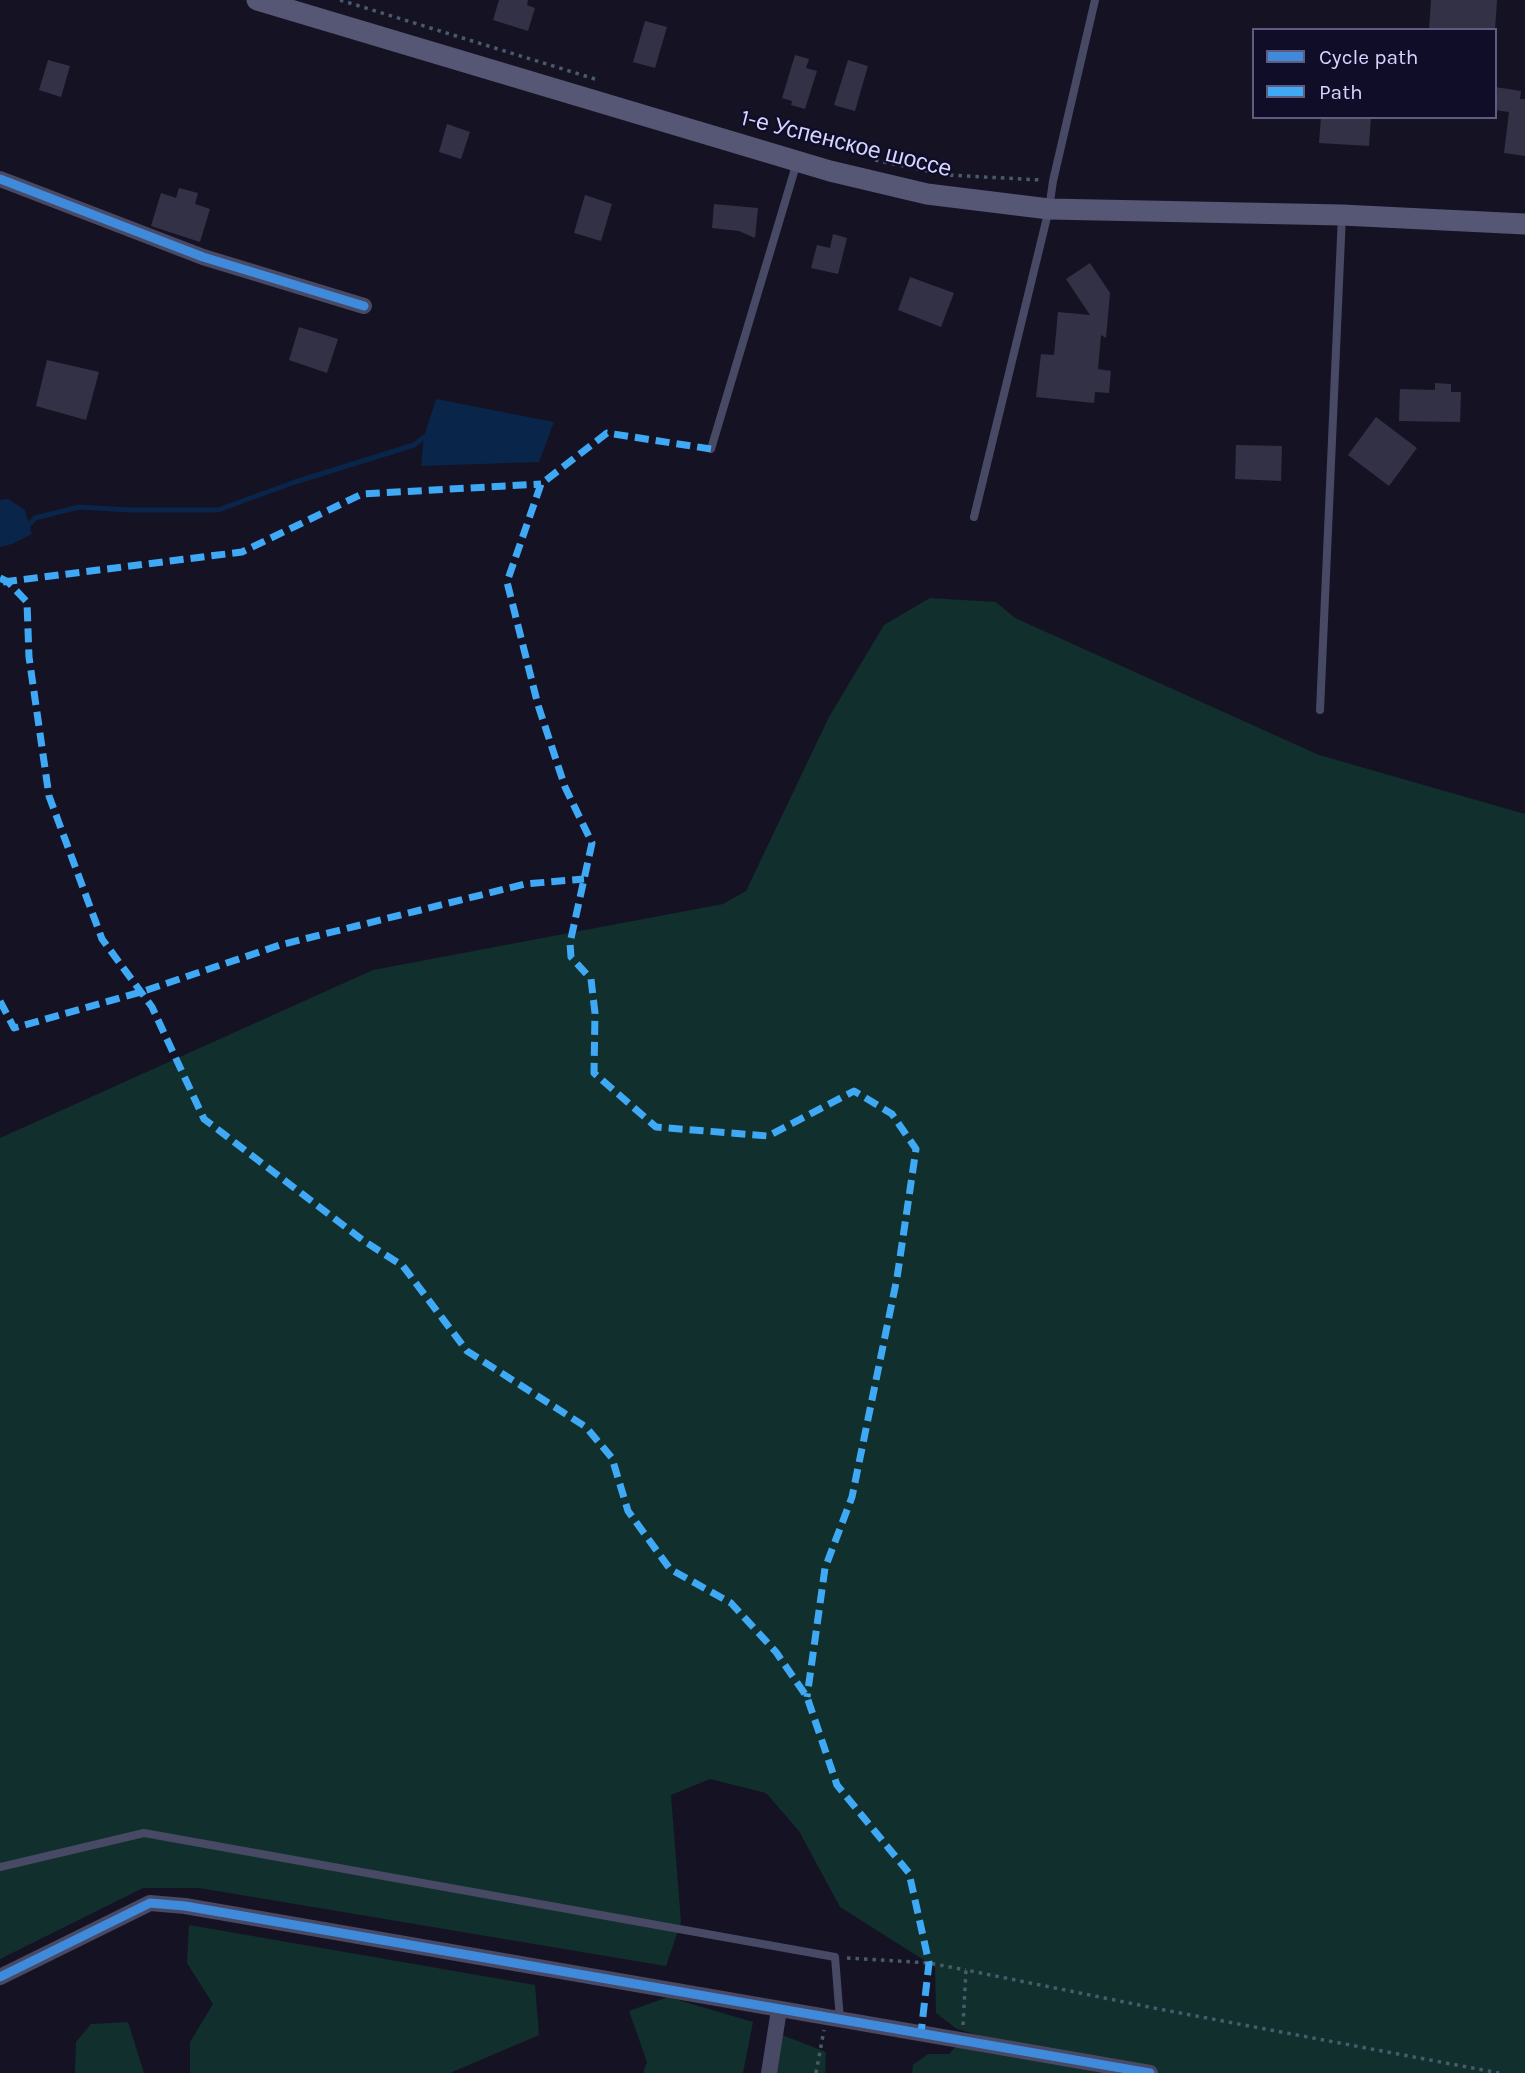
<!DOCTYPE html>
<meta charset="utf-8">
<style>
body{margin:0}
#map{position:relative;width:1525px;height:2073px;overflow:hidden;background:#151323;font-family:Karla,sans-serif}
canvas{display:block}
.legend{position:absolute;left:1252px;top:28px;width:245px;height:91px;box-sizing:border-box;background:#100d29;border:2px solid #5f5d7f;margin:0;padding:9px 12px;list-style:none;font-size:21px;color:#d6d5ff}
.legend li{display:flex;align-items:center;gap:14px;height:35px}
.legend b{width:35px;border:2px solid #5f5d7f}
</style>
<div id="map">
<canvas width="1525" height="2073"></canvas>
<ul class="legend">
<li><b style="height:9px;background:#408adc"></b>Cycle path</li>
<li><b style="height:9px;background:#3fa9f5"></b>Path</li>
</ul>
</div>
<script>
const ctx = document.querySelector('canvas').getContext('2d');
ctx.lineJoin = 'round';
function fillPath(path, color) { ctx.fillStyle = color; ctx.fill(path, 'evenodd'); }
const toPath = rows => new Path2D(rows.map(r => 'M' + r).join(''));
function strokePath(path, color, width, dash) { ctx.strokeStyle = color; ctx.lineWidth = width; ctx.lineCap = dash ? 'butt' : 'round'; ctx.setLineDash(dash || []); ctx.stroke(path); }
function label(font, color, halo, rows, align = 'center') {
  ctx.font = font + ' Karla,sans-serif'; ctx.lineWidth = 5; ctx.setLineDash([]); ctx.textBaseline = 'middle'; ctx.strokeStyle = halo; ctx.fillStyle = color; for (const [text, x, y, turn = 0] of rows) {
    ctx.save(); ctx.translate(x, y); ctx.rotate((+turn || 0) * Math.PI / 180); ctx.textAlign = isNaN(turn) ? turn : align; if (halo) ctx.strokeText(text, 0, 0); ctx.fillText(text, 0, 0); ctx.restore();
  }
}
fillPath(toPath([
 [930,598,996,602,1015,618,1319,755,1525,814,1525,2073,912,2073,913,2065,928,2054,949,2054,962,2040,998,2041,957,2029,936,2013,935,1967,840,1907,799,1831,766,1793,710,1779,671,1795,681,1922,666,1966,199,1888,143,1888,0,1959,0,1138,373,970,723,904,746,891,829,717,884,625],
 [189,1925,535,1985,539,2035,450,2073,190,2073,190,2042,213,2004,187,1963],
 [668,1997,753,2022,743,2073,643,2073,647,2062,629,2011],
 [128,2022,144,2073,75,2073,76,2042,91,2024],
 [782,2035,826,2052,825,2073,766,2073]
]), '#112f2d');
fillPath(toPath([
 [436,399,554,422,539,462,421,466,424,437],
 [8,499,25,510,32,534,12,544,0,547,0,500]
]), '#092549');
strokePath(toPath([
 [26,528,35,518,79,507,129,510,218,510,295,482,414,445,424,437]
]), '#092549', 5);
fillPath(toPath([
 [499,0,528,0,527,5,535,8,528,31,493,20],
 [1431,0,1497,0,1495,30,1429,30],
 [645,21,667,27,655,68,633,62],
 [795,55,809,59,806,68,817,71,805,109,791,105,792,101,782,98],
 [48,60,70,66,61,97,39,90],
 [848,60,868,66,855,111,834,105],
 [1495,87,1521,91,1520,99,1525,99,1525,156,1504,153,1509,112,1495,110],
 [1321,117,1371,117,1369,146,1319,143],
 [447,124,470,132,461,159,439,152],
 [179,188,198,193,195,204,210,209,200,242,151,226,161,193,176,198],
 [585,195,612,204,601,241,574,233],
 [714,204,758,208,755,238,739,231,712,228],
 [833,234,847,238,838,274,811,268,817,245,830,248],
 [1090,263,1110,293,1106,338,1101,335,1098,369,1111,371,1109,393,1095,392,1094,403,1036,397,1041,354,1054,355,1058,312,1090,315,1066,279],
 [910,277,954,293,941,327,898,310],
 [299,327,338,339,327,373,289,360],
 [47,360,99,372,86,420,36,406],
 [1435,383,1451,384,1451,392,1461,392,1460,422,1399,421,1400,389,1435,390],
 [1376,417,1417,448,1389,486,1348,455],
 [1236,445,1282,446,1281,481,1235,479]
]), '#333145');
strokePath(toPath([
 [340,0,595,79],
 [875,160,947,175,1041,180],
 [847,1958,929,1963,966,1970],
 [963,2025,966,1970,1159,2009,1499,2073],
 [816,2073,824,2030]
]), '#485b6a', 3.5, [3.5, 5]);
strokePath(toPath([
 [711,449,797,162],
 [974,517,1049,209,1053,181,1095,0],
 [1320,710,1342,215],
 [0,1867,144,1833,835,1957,840,2020]
]), '#484964', 8);
strokePath(toPath([
 [0,179,203,257,364,306],
 [0,1977,150,1903,185,1906,1150,2073],
 [769,2073,779,2010]
]), '#484964', 16);
strokePath(toPath([
 [257,0,830,171,927,194,1049,209,1342,215,1525,224]
]), '#565675', 21);
strokePath(toPath([
 [711,449,607,433,541,484,507,582,538,705,565,787,592,843,570,943,571,957,591,979,595,1013,594,1073,656,1127,768,1136,854,1091,892,1114,916,1149,897,1278,852,1497,825,1568,807,1697],
 [0,578,8,582,27,602,29,657,49,796,102,939,152,1007,204,1119,364,1241,403,1266,467,1351,586,1427,612,1458,628,1511,670,1569,731,1603,776,1652,807,1697,837,1785,909,1873,929,1963,921,2033],
 [3,582,242,552,362,494,541,484],
 [0,1001,14,1028,141,992,280,945,525,884,584,879]
]), '#3fa9f5', 7, [14, 7]);
strokePath(toPath([
 [0,179,203,257,364,306],
 [0,1977,150,1903,185,1906,1150,2073]
]), '#408adc', 9);
label('23px', '#d6d5ff', '#100d29', [
 ["1-е Успенское шоссе",846,144,14]
]);
</script>
